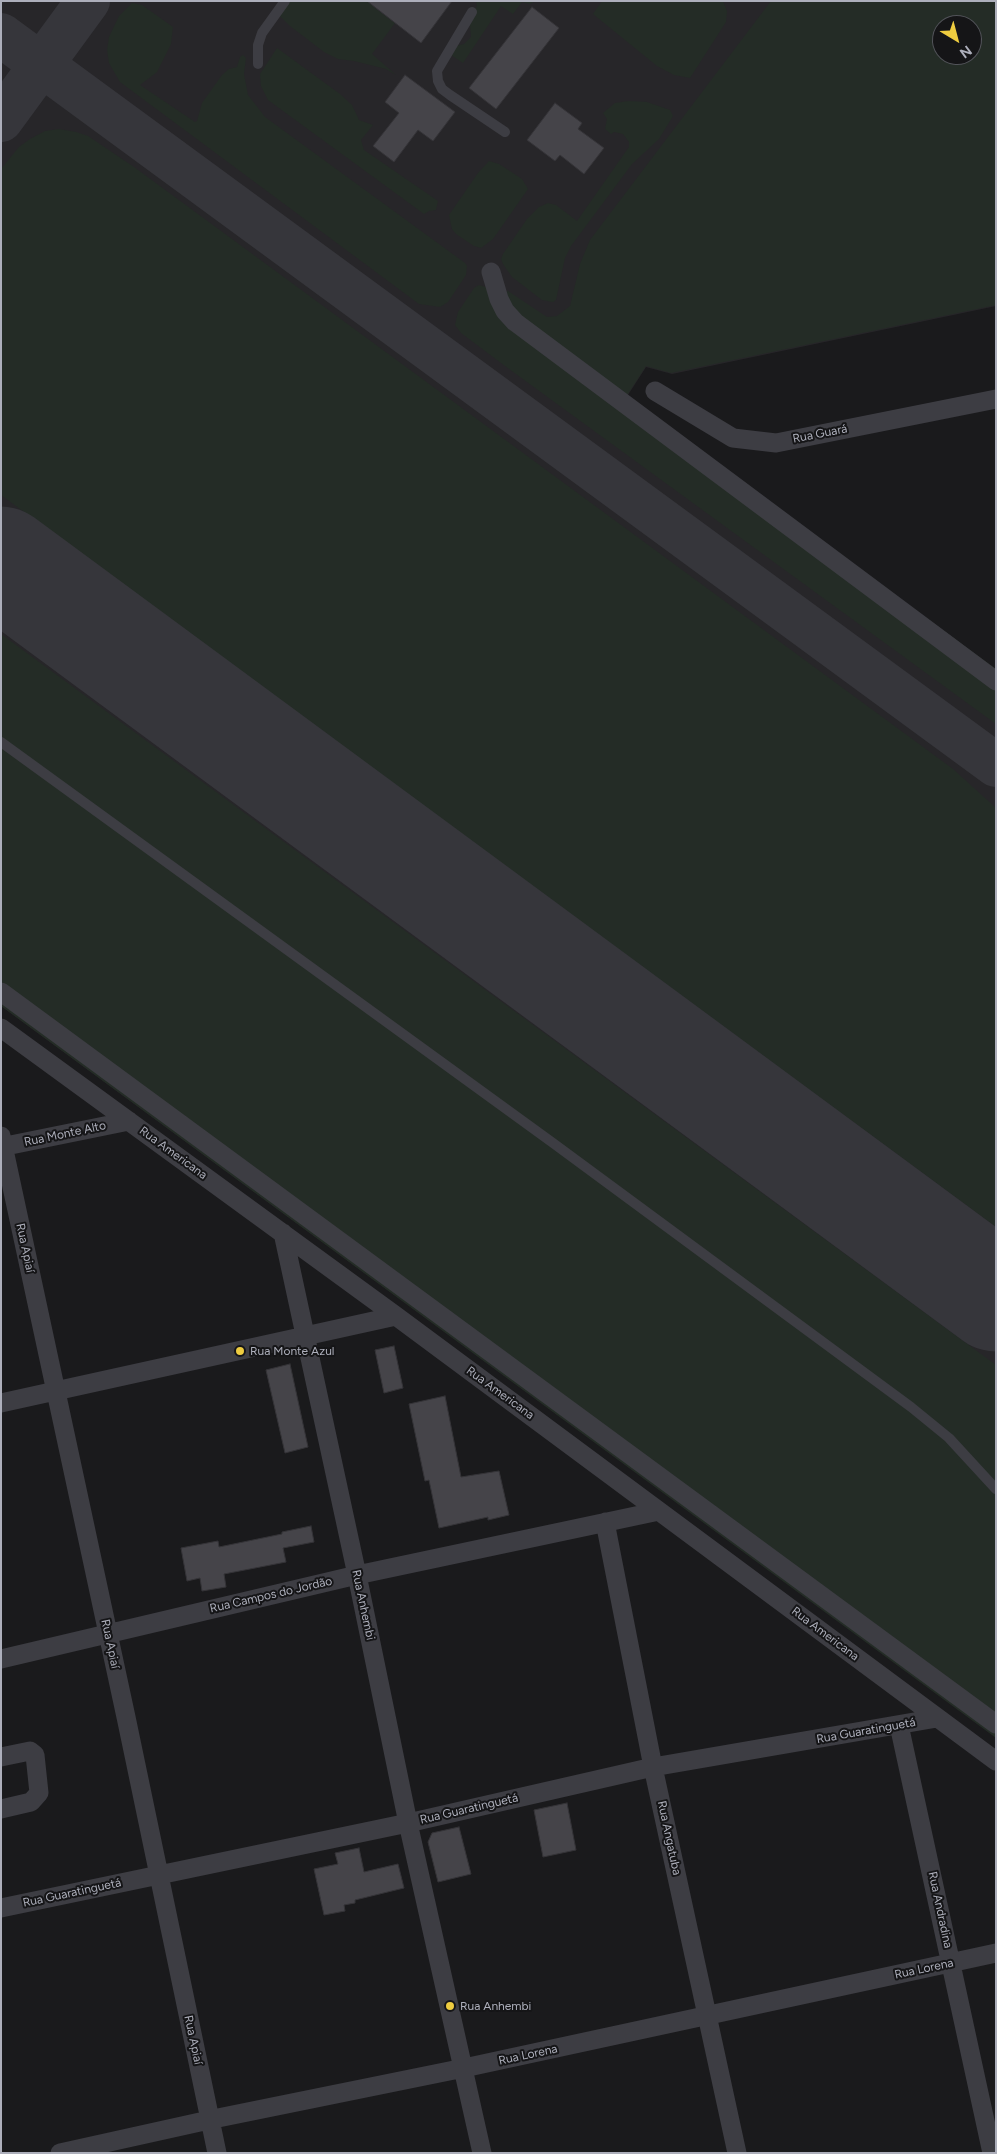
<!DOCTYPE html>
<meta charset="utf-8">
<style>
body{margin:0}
#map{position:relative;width:997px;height:2154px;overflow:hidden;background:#1a1a1c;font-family:Figtree,sans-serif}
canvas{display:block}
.frame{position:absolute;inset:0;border:2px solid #adafbb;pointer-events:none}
.north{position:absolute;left:932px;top:15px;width:50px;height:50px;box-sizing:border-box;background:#151517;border:1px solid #525359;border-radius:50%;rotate:143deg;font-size:14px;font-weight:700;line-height:20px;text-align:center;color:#adafbb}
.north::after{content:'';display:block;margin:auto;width:18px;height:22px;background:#eecc40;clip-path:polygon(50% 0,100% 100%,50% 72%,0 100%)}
</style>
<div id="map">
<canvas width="997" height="2154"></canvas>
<div class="frame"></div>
<div class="north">N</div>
</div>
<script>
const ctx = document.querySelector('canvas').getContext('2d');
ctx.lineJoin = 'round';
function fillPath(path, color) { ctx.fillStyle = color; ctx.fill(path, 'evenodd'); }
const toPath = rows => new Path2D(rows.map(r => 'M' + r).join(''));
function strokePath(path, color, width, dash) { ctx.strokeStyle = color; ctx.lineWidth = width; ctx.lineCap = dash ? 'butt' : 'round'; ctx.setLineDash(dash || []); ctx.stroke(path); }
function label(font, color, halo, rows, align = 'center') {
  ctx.font = font + ' Figtree,sans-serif'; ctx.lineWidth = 4; ctx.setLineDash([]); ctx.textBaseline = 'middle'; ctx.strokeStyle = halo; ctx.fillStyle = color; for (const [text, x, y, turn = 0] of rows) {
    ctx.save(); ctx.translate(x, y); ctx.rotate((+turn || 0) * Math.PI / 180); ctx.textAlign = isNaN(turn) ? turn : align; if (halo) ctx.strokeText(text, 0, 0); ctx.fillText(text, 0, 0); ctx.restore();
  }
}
fillPath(toPath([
 [1,1,996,1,996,306,672,374,646,367,626,398,996,669,996,1737,1,1006],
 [942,25,972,25,972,55,942,55]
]), '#272629');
fillPath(toPath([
 [287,1,380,1,375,8,395,23,372,54,396,75,386,69,354,61,338,59,324,52,290,26,278,14],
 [476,1,535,1,530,4,522,2,513,14,501,6,463,63,448,53,452,47,464,44,471,37,470,24,472,12,477,6],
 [602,1,723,1,727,11,726,22,690,78,674,75,657,66,593,14],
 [771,1,996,1,996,305,671,373,646,366,626,397,996,669,996,724,505,366,461,333,455,325,458,312,474,288,479,285,505,293,508,291,547,317,557,316,570,306,580,264,590,240],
 [942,25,972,25,972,55,942,55],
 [132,3,142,5,173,27,171,44,157,72,140,85,195,122,197,121,202,103,222,75,229,69,237,67,240,57,243,55,246,58,244,74,248,95,265,117,465,263,467,266,466,275,448,302,440,307,419,304,120,82,109,63,107,50,109,37,119,16],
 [277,48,340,94,352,105,359,120,373,125,361,140,364,150,438,201,436,210,429,211,424,214,268,100,261,86,260,74],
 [628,101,647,102,670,110,673,116,659,139,632,164,571,246,565,258,556,300,553,302,542,300,512,277,503,264,501,259,503,254,527,219,539,207,548,203,556,205,577,221,629,147,629,142,623,134,614,132,611,134,605,129,607,119,603,113,615,103],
 [59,129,76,132,88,136,134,167,953,769,996,808,996,1227,1,495,1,169,19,147,30,139,45,131],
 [489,161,499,164,522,179,528,189,493,239,481,248,474,246,456,234,452,229,449,215,478,173],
 [1,634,996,1365,996,1738,1,1006]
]), '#242c26');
strokePath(toPath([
 [1,35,996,765],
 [1,120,88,1]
]), '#36363b', 44);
strokePath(toPath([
 [1,562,996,1296]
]), '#36363b', 111);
const building = toPath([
 [367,1,452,1,421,43,367,1],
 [532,7,559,28,496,109,469,88,532,7],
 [405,75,455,112,433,141,418,130,394,162,373,146,399,113,385,102,405,75],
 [555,103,582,123,578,129,604,148,584,174,560,155,555,161,527,140,555,103],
 [394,1346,403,1388,384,1393,375,1350,394,1346],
 [290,1364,308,1447,285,1453,266,1370,290,1364],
 [445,1396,461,1477,499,1471,509,1515,488,1520,488,1517,439,1528,429,1480,425,1481,409,1404,445,1396],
 [311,1526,314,1542,283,1548,286,1562,224,1574,226,1587,202,1591,200,1578,187,1581,181,1548,218,1541,219,1547,282,1534,282,1532,311,1526],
 [567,1803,576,1850,543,1857,534,1810,567,1803],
 [459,1827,471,1874,438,1882,428,1842,432,1833,459,1827],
 [359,1848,364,1872,398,1864,404,1888,355,1900,355,1903,344,1905,345,1911,324,1915,314,1869,338,1864,335,1853,359,1848]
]);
fillPath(building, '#454449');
strokePath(building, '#353438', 1);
strokePath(toPath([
 [472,12,437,71,438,81,442,89,450,95,505,132],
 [258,64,258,45,262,33,285,1],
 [1,742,553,1143,911,1407,949,1438,996,1489]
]), '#3d3d43', 10);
strokePath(toPath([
 [491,272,499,299,505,311,515,322,996,681],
 [655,391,733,438,776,443,996,399],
 [1,992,996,1724],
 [1,1028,396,1316,996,1761],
 [1,1136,126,1717,217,2153],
 [1,1147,129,1121],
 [283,1233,357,1575,408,1823,482,2153],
 [1,1403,396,1316],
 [605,1522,653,1767,737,2153],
 [1,1659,357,1575,659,1511],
 [899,1725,992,2153],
 [1,1757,30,1751,35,1755,39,1793,31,1802,1,1809],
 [1,1908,408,1823,653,1767,937,1718],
 [60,2153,218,2118,464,2068,996,1953]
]), '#3d3d43', 19);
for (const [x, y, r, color] of [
 [240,1351,5,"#eecc40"],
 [450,2006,5,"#eecc40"]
]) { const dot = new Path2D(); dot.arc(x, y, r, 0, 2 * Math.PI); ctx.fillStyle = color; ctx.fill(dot); strokePath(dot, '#151517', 2); }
label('12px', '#adafbb', '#151517', [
 ["Rua Guará",820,434,-11],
 ["Rua Monte Alto",65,1134,-12],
 ["Rua Americana",173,1153,36],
 ["Rua Apiaí",25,1248,78],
 ["Rua Americana",500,1393,36],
 ["Rua Campos do Jordão",271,1595,-13],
 ["Rua Anhembi",363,1605,78],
 ["Rua Americana",825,1634,37],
 ["Rua Apiaí",110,1644,78],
 ["Rua Guaratinguetá",866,1731,-10],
 ["Rua Guaratinguetá",469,1809,-13],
 ["Rua Angatuba",669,1838,78],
 ["Rua Guaratinguetá",72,1893,-12],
 ["Rua Andradina",940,1910,78],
 ["Rua Lorena",924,1969,-12],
 ["Rua Apiaí",193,2040,78],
 ["Rua Lorena",528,2055,-12]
]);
label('12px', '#adafbb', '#151517', [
 ["Rua Monte Azul",250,1351],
 ["Rua Anhembi",460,2006]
], 'left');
</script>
